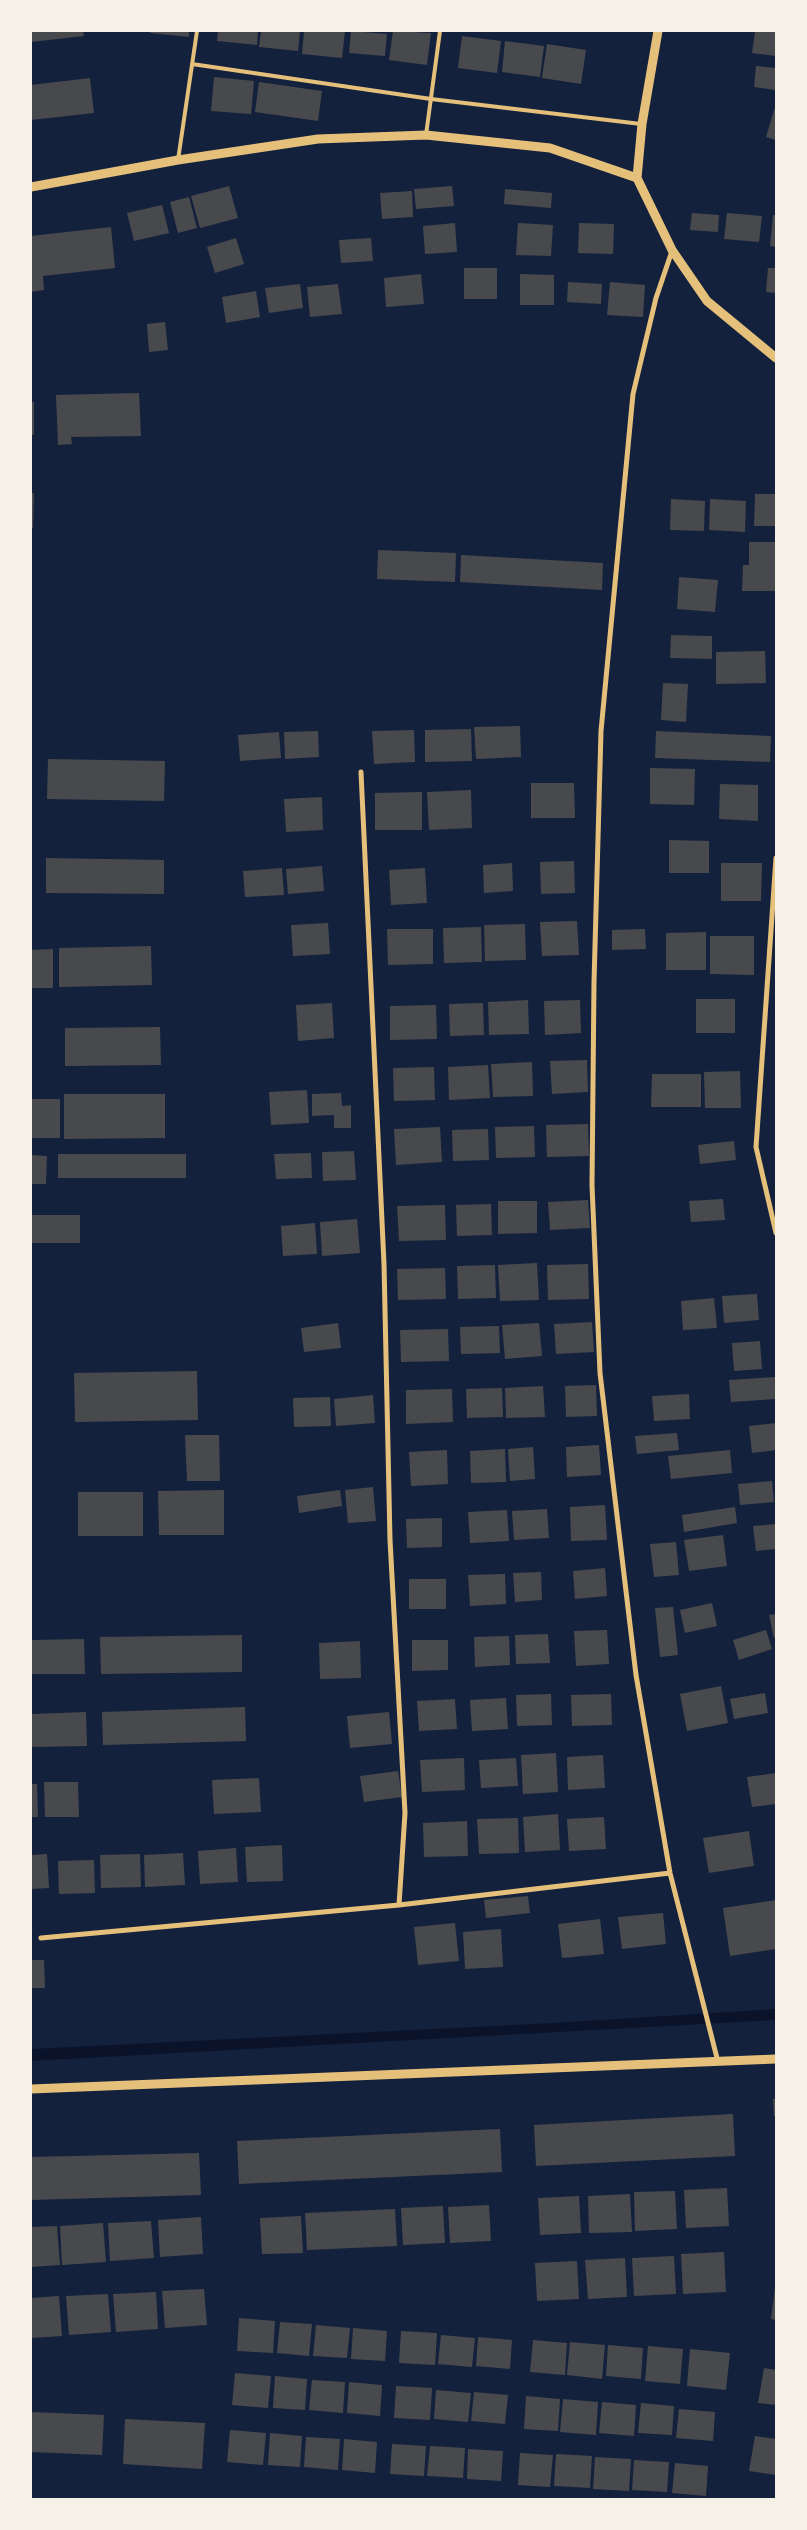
<!DOCTYPE html>
<style>
body{margin:0}
#map{position:relative;width:807px;height:2530px;overflow:hidden;background:#14213d;font-family:"Public Sans",sans-serif}
canvas{display:block}
.frame{position:absolute;inset:0;border:32px solid #f6f1e7;pointer-events:none}
</style>
<div id="map">
<canvas width="807" height="2530"></canvas>
<div class="frame"></div>
</div>
<script>
const ctx = document.querySelector('canvas').getContext('2d');
ctx.lineJoin = 'round';
function fillPath(path, color) { ctx.fillStyle = color; ctx.fill(path, 'evenodd'); }
const toPath = rows => new Path2D(rows.map(r => 'M' + r).join(''));
function strokePath(path, color, width, dash) { ctx.strokeStyle = color; ctx.lineWidth = width; ctx.lineCap = dash ? 'butt' : 'round'; ctx.setLineDash(dash || []); ctx.stroke(path); }
fillPath(toPath([
 [776,2009,776,2020,31,2061,31,2049,553,2023]
]), '#0b132b');
fillPath(toPath([
 [31,31,83,31,84,36,31,42],
 [151,31,189,31,189,37,150,33],
 [218,31,258,31,257,45,217,41],
 [261,31,300,31,298,51,259,47],
 [304,31,345,31,342,58,302,54],
 [351,31,387,34,385,56,349,53],
 [393,31,431,33,427,65,389,60],
 [755,31,776,31,776,56,752,53],
 [462,36,501,41,497,73,458,68],
 [505,41,544,46,540,77,502,72],
 [547,44,586,50,581,84,542,78],
 [756,66,776,68,776,90,754,87],
 [214,77,254,81,251,114,211,111],
 [90,78,94,113,31,120,31,85],
 [259,82,322,91,318,121,255,112],
 [775,107,776,107,776,140,766,137],
 [229,186,238,218,200,228,191,196],
 [452,186,454,206,416,209,414,189],
 [505,189,552,193,551,208,504,204],
 [412,191,413,217,382,219,380,193],
 [189,197,197,228,178,233,170,202],
 [162,205,169,233,134,241,127,213],
 [692,213,719,215,718,232,690,230],
 [727,213,762,216,759,242,724,239],
 [773,215,776,215,776,247,770,246],
 [455,223,457,252,425,254,423,226],
 [518,223,553,225,551,256,516,255],
 [579,223,614,224,613,254,578,253],
 [111,227,115,268,43,276,44,290,31,292,31,236],
 [236,238,244,264,215,273,207,247],
 [371,238,373,261,341,263,339,240],
 [464,268,497,268,497,299,464,299],
 [768,268,776,268,776,293,766,292],
 [421,274,424,304,386,307,384,278],
 [520,274,554,275,554,305,520,305],
 [568,282,602,284,601,304,567,302],
 [610,282,645,285,643,317,607,315],
 [300,284,303,308,269,313,265,288],
 [338,284,342,314,310,317,307,287],
 [256,291,260,317,226,323,222,297],
 [165,322,168,350,149,352,147,324],
 [139,393,141,436,71,437,72,444,58,445,56,395],
 [31,402,34,402,34,435,31,435],
 [31,493,34,493,33,528,31,528],
 [755,494,776,494,776,526,754,526],
 [671,499,705,501,704,531,670,530],
 [710,499,746,501,745,532,709,530],
 [749,542,776,542,776,591,742,591,743,565,749,565],
 [378,550,456,553,455,582,377,579],
 [461,555,603,563,602,590,460,582],
 [679,577,718,580,715,612,677,609],
 [671,635,712,636,712,659,670,658],
 [765,651,766,683,716,684,716,652],
 [663,683,688,684,686,722,661,720],
 [520,726,521,757,476,759,474,727],
 [471,729,472,761,425,762,425,730],
 [414,730,415,762,374,764,372,731],
 [318,731,319,757,285,759,284,732],
 [656,731,771,736,770,762,655,758],
 [279,732,281,758,240,761,238,735],
 [48,759,165,761,164,801,47,799],
 [650,768,695,769,694,805,650,804],
 [531,783,574,783,575,818,531,818],
 [720,784,758,785,758,821,719,819],
 [471,790,472,828,429,830,427,792],
 [422,792,422,830,375,830,375,793],
 [322,797,323,830,286,832,284,799],
 [669,840,709,841,709,873,669,873],
 [46,858,164,860,164,894,46,893],
 [574,861,575,893,541,894,540,862],
 [512,863,513,891,484,893,483,865],
 [721,863,762,863,761,901,721,901],
 [322,866,324,891,288,894,286,869],
 [282,868,284,895,245,897,243,871],
 [425,868,427,903,391,905,389,870],
 [577,921,579,955,542,956,540,922],
 [328,923,330,954,293,956,291,925],
 [525,924,526,960,485,961,484,925],
 [481,927,482,962,444,963,443,928],
 [387,929,433,929,433,964,388,965],
 [645,929,646,949,612,950,612,930],
 [706,932,706,970,666,970,666,933],
 [710,936,754,936,754,975,710,974],
 [151,946,152,985,59,987,59,948],
 [53,949,53,988,31,988,31,950],
 [696,999,735,999,735,1033,696,1033],
 [528,1000,529,1034,489,1035,488,1002],
 [580,1000,581,1033,545,1035,544,1001],
 [332,1003,334,1038,298,1041,296,1005],
 [483,1003,484,1035,450,1036,449,1004],
 [436,1005,437,1039,390,1040,390,1006],
 [160,1027,161,1065,65,1066,65,1028],
 [587,1060,588,1092,552,1094,550,1061],
 [532,1062,533,1096,493,1097,491,1064],
 [488,1065,490,1098,449,1100,448,1067],
 [434,1067,435,1100,394,1101,393,1068],
 [740,1071,741,1108,705,1108,704,1072],
 [652,1074,701,1074,701,1107,651,1107],
 [307,1090,309,1123,271,1125,269,1092],
 [341,1093,342,1106,351,1105,351,1128,334,1128,334,1115,312,1116,312,1094],
 [64,1094,165,1094,165,1138,64,1139],
 [31,1099,60,1099,60,1138,31,1138],
 [588,1124,589,1156,547,1157,546,1125],
 [534,1126,535,1157,496,1158,495,1127],
 [440,1127,442,1162,396,1165,394,1129],
 [488,1129,489,1160,453,1161,452,1130],
 [734,1141,736,1160,700,1164,698,1145],
 [354,1151,356,1180,323,1181,322,1152],
 [311,1153,312,1178,276,1179,274,1154],
 [58,1154,186,1154,186,1178,58,1178],
 [31,1155,47,1156,46,1184,31,1184],
 [723,1199,725,1220,691,1222,689,1201],
 [588,1200,590,1228,550,1230,548,1202],
 [498,1201,537,1201,537,1233,498,1234],
 [491,1204,492,1235,457,1236,456,1205],
 [445,1205,446,1240,399,1241,397,1206],
 [31,1215,80,1215,80,1243,31,1243],
 [357,1219,360,1253,322,1256,320,1222],
 [315,1223,317,1254,283,1256,281,1226],
 [537,1263,539,1300,500,1301,498,1265],
 [588,1264,589,1299,548,1300,547,1265],
 [495,1265,496,1298,458,1299,457,1266],
 [445,1268,446,1299,398,1300,397,1269],
 [757,1294,759,1320,724,1323,722,1296],
 [714,1298,717,1328,683,1330,681,1301],
 [592,1322,594,1352,556,1354,554,1324],
 [338,1323,341,1348,304,1352,301,1328],
 [539,1323,542,1356,505,1359,502,1325],
 [499,1326,500,1353,461,1354,460,1327],
 [448,1329,449,1361,401,1362,400,1330],
 [760,1341,762,1369,734,1371,732,1343],
 [197,1371,198,1420,75,1422,74,1373],
 [776,1377,776,1399,731,1402,729,1380],
 [596,1385,597,1416,566,1417,565,1386],
 [543,1386,545,1417,506,1418,505,1388],
 [502,1388,503,1417,467,1418,466,1389],
 [452,1389,453,1422,406,1424,406,1390],
 [689,1394,690,1419,654,1421,652,1396],
 [373,1395,375,1423,336,1426,334,1399],
 [330,1397,331,1426,294,1427,293,1398],
 [776,1423,776,1450,752,1453,749,1426],
 [677,1433,679,1450,637,1454,635,1436],
 [185,1435,219,1435,220,1481,187,1481],
 [599,1445,601,1475,567,1477,566,1447],
 [533,1447,535,1479,510,1481,508,1449],
 [505,1449,506,1482,471,1483,470,1451],
 [447,1450,448,1484,411,1486,409,1452],
 [730,1450,732,1473,671,1479,668,1456],
 [772,1481,774,1502,740,1505,738,1484],
 [373,1487,376,1521,348,1523,345,1490],
 [224,1490,224,1535,159,1535,158,1491],
 [340,1490,342,1506,299,1513,297,1496],
 [78,1492,143,1492,143,1536,78,1536],
 [605,1505,607,1540,571,1541,570,1507],
 [735,1507,737,1523,684,1532,682,1515],
 [547,1509,549,1538,514,1540,512,1511],
 [507,1510,509,1541,470,1543,468,1512],
 [442,1518,442,1547,407,1548,406,1519],
 [776,1524,776,1549,756,1551,753,1526],
 [723,1535,727,1566,689,1571,684,1540],
 [676,1542,679,1575,654,1577,650,1544],
 [605,1568,607,1596,575,1599,573,1571],
 [541,1572,542,1600,515,1602,513,1573],
 [505,1574,506,1604,470,1606,468,1575],
 [409,1579,446,1579,446,1609,409,1609],
 [712,1603,717,1626,685,1633,680,1610],
 [673,1607,678,1655,660,1657,655,1608],
 [776,1614,776,1637,774,1638,769,1615],
 [607,1630,609,1664,576,1666,574,1631],
 [766,1630,772,1649,739,1660,733,1640],
 [548,1634,550,1663,516,1664,515,1635],
 [242,1635,242,1672,101,1674,100,1637],
 [509,1636,510,1665,475,1667,474,1637],
 [84,1639,85,1674,31,1674,31,1640],
 [412,1640,448,1640,448,1670,412,1671],
 [360,1641,361,1678,320,1679,319,1643],
 [721,1686,728,1723,687,1731,680,1694],
 [765,1693,768,1713,734,1719,730,1699],
 [551,1694,552,1725,517,1726,516,1695],
 [611,1694,612,1725,572,1726,571,1695],
 [506,1698,508,1729,472,1731,470,1700],
 [455,1699,457,1729,419,1731,417,1701],
 [245,1707,246,1741,103,1745,102,1712],
 [86,1712,87,1746,31,1747,31,1714],
 [389,1712,392,1744,350,1748,347,1716],
 [556,1753,558,1792,523,1794,521,1755],
 [603,1755,605,1788,568,1790,567,1757],
 [464,1758,465,1790,422,1792,420,1760],
 [516,1758,518,1786,481,1788,479,1760],
 [398,1771,402,1797,364,1802,360,1776],
 [776,1773,776,1804,752,1807,747,1777],
 [259,1778,261,1812,214,1814,212,1780],
 [44,1782,78,1782,79,1817,45,1817],
 [31,1784,37,1784,38,1817,31,1817],
 [558,1814,560,1850,525,1852,523,1817],
 [604,1817,606,1849,569,1851,567,1819],
 [518,1818,519,1853,479,1854,477,1819],
 [467,1821,468,1856,424,1857,423,1823],
 [749,1831,754,1866,709,1873,703,1838],
 [282,1845,283,1881,247,1882,245,1847],
 [236,1848,238,1882,200,1884,198,1851],
 [183,1853,185,1885,145,1887,144,1855],
 [47,1854,49,1888,31,1889,31,1855],
 [140,1854,141,1887,101,1888,100,1855],
 [94,1860,95,1893,59,1894,58,1861],
 [528,1896,530,1913,486,1918,484,1900],
 [776,1900,776,1949,730,1956,723,1908],
 [663,1913,666,1944,622,1949,618,1917],
 [600,1919,604,1954,562,1958,558,1924],
 [455,1923,459,1961,418,1965,414,1927],
 [501,1929,503,1967,465,1969,463,1932],
 [31,1960,44,1960,45,1988,31,1988],
 [773,2099,776,2099,776,2116,774,2116],
 [733,2114,735,2156,536,2166,534,2125],
 [500,2129,502,2172,239,2184,237,2141],
 [199,2153,201,2195,31,2200,31,2157],
 [727,2188,729,2226,686,2228,684,2190],
 [675,2191,677,2229,635,2231,634,2192],
 [630,2194,632,2232,589,2233,588,2196],
 [579,2196,581,2233,540,2235,538,2198],
 [489,2205,491,2241,450,2243,448,2207],
 [443,2206,445,2243,403,2245,401,2208],
 [395,2209,397,2246,307,2250,305,2213],
 [301,2216,303,2253,262,2254,260,2218],
 [201,2217,203,2254,160,2257,158,2220],
 [151,2221,154,2258,110,2261,108,2223],
 [103,2223,106,2262,62,2265,60,2226],
 [57,2226,60,2265,31,2267,31,2227],
 [724,2252,726,2292,683,2294,681,2254],
 [674,2256,676,2294,634,2296,632,2258],
 [625,2258,627,2297,588,2299,585,2260],
 [577,2261,579,2299,537,2301,535,2263],
 [775,2288,776,2288,776,2320,771,2319],
 [204,2289,207,2325,165,2328,162,2291],
 [156,2292,158,2329,116,2332,113,2294],
 [108,2294,111,2332,69,2335,66,2296],
 [59,2296,62,2336,31,2338,31,2298],
 [239,2318,275,2321,273,2353,237,2351],
 [280,2322,312,2324,309,2356,277,2353],
 [316,2325,350,2328,347,2358,313,2356],
 [353,2328,387,2331,385,2361,351,2359],
 [401,2331,437,2333,435,2365,399,2363],
 [441,2335,475,2338,472,2367,438,2364],
 [478,2337,512,2340,510,2369,476,2366],
 [533,2340,567,2343,565,2375,530,2372],
 [570,2342,605,2345,602,2379,567,2375],
 [608,2345,643,2348,641,2379,606,2376],
 [648,2346,683,2349,680,2384,645,2381],
 [690,2349,730,2353,726,2390,687,2386],
 [764,2368,776,2370,776,2405,758,2403],
 [235,2373,271,2376,268,2408,232,2405],
 [275,2376,307,2379,305,2410,273,2408],
 [312,2380,345,2382,343,2413,309,2410],
 [349,2382,382,2385,380,2416,347,2413],
 [396,2386,432,2388,430,2420,394,2418],
 [436,2390,471,2393,468,2422,434,2419],
 [474,2392,508,2395,505,2424,471,2421],
 [526,2396,560,2399,558,2431,524,2429],
 [563,2399,598,2402,596,2435,560,2432],
 [602,2402,636,2405,634,2436,599,2433],
 [641,2403,674,2406,672,2435,638,2433],
 [679,2409,715,2412,713,2441,676,2438],
 [31,2412,104,2415,102,2455,31,2452],
 [125,2419,205,2423,202,2469,123,2464],
 [230,2430,266,2433,263,2465,227,2462],
 [270,2433,302,2436,300,2467,268,2465],
 [755,2436,776,2439,776,2475,749,2471],
 [306,2437,340,2439,338,2470,304,2467],
 [344,2439,377,2442,375,2473,342,2470],
 [392,2444,426,2446,424,2476,390,2474],
 [430,2446,465,2448,463,2478,427,2476],
 [468,2449,503,2451,501,2481,467,2479],
 [520,2453,553,2455,550,2487,518,2485],
 [556,2454,592,2456,590,2488,554,2486],
 [595,2457,631,2459,629,2491,593,2489],
 [634,2460,669,2462,667,2492,632,2490],
 [675,2463,708,2466,706,2496,672,2493]
]), '#48494c');
strokePath(toPath([
 [192,64,431,99,641,124],
 [426,135,440,31],
 [178,160,197,31]
]), '#e5c07b', 4);
strokePath(toPath([
 [672,251,656,298,633,394,601,731,594,982,592,1185,600,1373,636,1675,670,1873,718,2062],
 [361,772,384,1264,390,1540,405,1813,399,1905],
 [776,858,756,1147,776,1233],
 [41,1938,399,1905,670,1873]
]), '#e5c07b', 5);
strokePath(toPath([
 [637,178,642,124,658,31],
 [31,187,178,160,318,139,426,135,550,148,637,178,672,250,707,301,776,358],
 [31,2089,776,2059]
]), '#e5c07b', 9);
</script>
